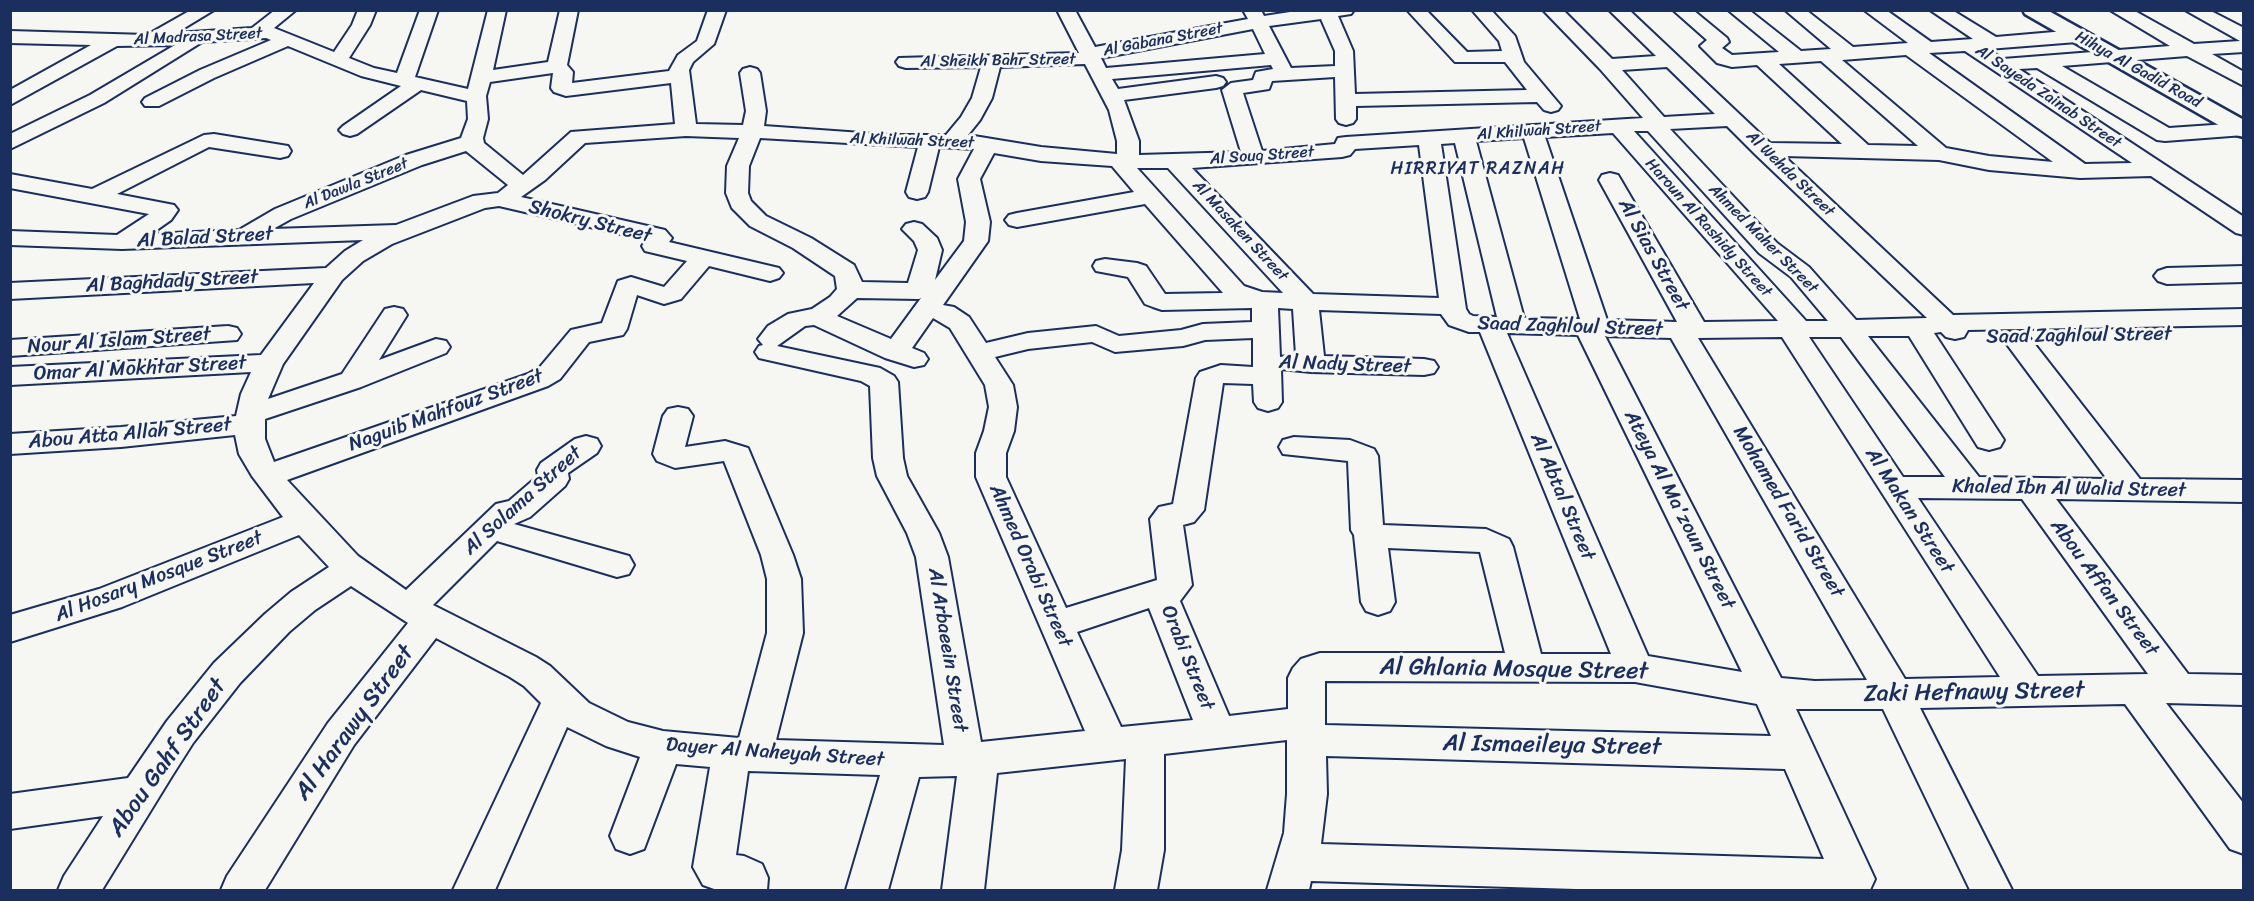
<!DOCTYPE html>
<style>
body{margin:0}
#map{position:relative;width:2254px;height:901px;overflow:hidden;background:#f6f6f2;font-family:Sriracha,sans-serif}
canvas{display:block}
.frame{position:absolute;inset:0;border:12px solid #1b2f5e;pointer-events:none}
</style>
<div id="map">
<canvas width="2254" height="901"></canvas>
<div class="frame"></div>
</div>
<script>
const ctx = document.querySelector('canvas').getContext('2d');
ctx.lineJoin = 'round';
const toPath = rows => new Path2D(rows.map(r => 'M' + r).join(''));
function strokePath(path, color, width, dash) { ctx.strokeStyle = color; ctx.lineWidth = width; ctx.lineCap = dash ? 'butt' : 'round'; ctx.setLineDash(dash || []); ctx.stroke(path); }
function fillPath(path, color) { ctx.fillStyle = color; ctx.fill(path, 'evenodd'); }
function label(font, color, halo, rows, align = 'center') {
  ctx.font = font + ' Sriracha,sans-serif'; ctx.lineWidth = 6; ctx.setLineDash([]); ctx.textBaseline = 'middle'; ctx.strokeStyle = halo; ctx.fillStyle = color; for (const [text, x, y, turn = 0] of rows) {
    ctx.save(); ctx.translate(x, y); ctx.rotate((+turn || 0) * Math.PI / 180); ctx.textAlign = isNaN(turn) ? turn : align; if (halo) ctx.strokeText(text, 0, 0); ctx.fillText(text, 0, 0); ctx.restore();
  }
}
const minor = toPath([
 [191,10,214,10,176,33,252,28,275,10,296,10,274,28,334,52,352,25,358,10,376,10,370,25,349,58,374,68,397,73,420,10,438,10,415,77,468,89,488,10,506,10,493,70,548,62,560,10,578,10,567,65,573,72,572,83,669,71,678,55,697,41,708,10,726,10,714,44,693,62,689,70,696,124,743,125,746,111,740,73,743,69,750,67,757,69,760,73,766,111,764,126,890,135,946,135,961,117,972,98,981,67,906,68,899,66,896,62,899,58,1079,53,1057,10,1075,10,1095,47,1248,19,1243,10,1261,10,1264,16,1303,10,1354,10,1351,14,1338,16,1353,51,1355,94,1527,90,1505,62,1455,62,1407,10,1426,10,1467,52,1502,51,1499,41,1472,10,1491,10,1515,36,1524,62,1561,106,1558,110,1551,112,1544,110,1537,102,1356,106,1356,119,1353,123,1346,125,1339,123,1336,119,1335,77,1272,81,1269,89,1243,93,1262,151,1335,144,1338,138,1346,137,1643,118,1600,69,1543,10,1563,10,1612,59,1656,56,1609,10,1629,10,1770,143,1842,144,1757,65,1732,67,1717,63,1700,46,1707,40,1673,10,1693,10,1727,38,1729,42,1722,48,1732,55,1779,52,1728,10,1749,10,1801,51,1831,49,1785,10,1806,10,1853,47,1908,43,1864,10,1886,10,1931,42,1973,39,1930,10,1952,10,1996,37,2077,30,2084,32,2086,36,2084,40,2077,42,1988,49,2003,59,2170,46,2110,10,2133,10,2194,44,2240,41,2185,10,2209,10,2244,28,2244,52,2212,54,2244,72,2244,86,2187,56,2062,66,2169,128,2242,123,2244,135,2165,141,2157,140,2037,68,2019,69,2244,217,2244,235,2236,233,2151,176,2080,178,1989,170,1939,160,1784,156,1953,315,2244,309,2244,325,1968,330,1964,337,1955,339,1946,337,1941,332,1934,333,2004,440,2000,447,1989,450,1978,447,1909,336,1868,336,1979,477,2107,479,2003,339,2006,333,2016,331,2026,333,2140,479,2244,480,2244,502,2056,499,2188,674,2244,675,2244,705,2166,703,2244,804,2244,854,2230,849,2125,704,1920,708,2012,890,1970,890,1883,709,1796,709,1875,879,1870,890,1609,890,1311,881,1309,890,1267,890,1284,833,1287,794,1287,740,1164,754,1164,850,1157,890,1115,890,1122,850,1126,759,997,773,984,890,942,890,957,776,919,777,888,890,846,890,880,775,748,771,736,855,744,856,762,864,768,878,767,890,717,890,703,885,693,867,710,767,676,764,644,849,630,854,616,849,610,836,640,757,606,746,567,727,495,890,453,890,541,703,524,686,510,677,436,638,354,745,265,890,221,890,227,876,328,723,408,623,351,586,315,610,289,632,240,683,193,743,172,776,102,890,58,890,64,876,103,816,10,829,10,794,128,778,167,721,214,663,265,614,291,592,329,567,299,535,122,607,10,642,10,615,99,589,283,517,252,476,239,454,235,435,121,447,10,454,10,434,121,427,236,416,241,394,251,372,10,385,10,367,261,355,314,283,10,299,10,283,326,268,345,251,363,240,122,249,10,245,10,231,117,235,149,214,10,188,10,174,92,189,204,135,214,134,288,146,291,151,288,156,280,158,209,147,117,194,174,205,178,210,171,220,151,234,239,230,275,209,406,155,461,138,468,119,467,101,421,90,357,134,350,136,343,134,339,130,343,126,401,86,361,76,288,46,214,78,159,106,145,106,142,102,145,98,200,70,271,40,266,38,202,42,104,103,10,149,10,134,90,95,175,45,117,46,10,105,10,90,91,45,10,43,10,31,147,35,191,10],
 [1321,19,1335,51,1335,66,1291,68,1269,26,1321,19],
 [1253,29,1265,54,1106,68,1101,58,1253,29],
 [1965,51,1992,69,2132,163,2085,164,1929,53,1965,51],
 [1906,55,2053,162,1989,156,1946,148,1842,60,1906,55],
 [1821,61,1918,146,1868,145,1779,64,1821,61],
 [1085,64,1109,110,1117,141,1117,154,1041,147,968,135,980,120,992,98,1000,67,1085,64],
 [1271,65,1273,69,1256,72,1253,80,1231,83,1222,90,1241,152,1139,155,1139,141,1124,100,1216,88,1223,86,1226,82,1223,78,1216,76,1118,89,1112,79,1271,65],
 [1667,67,1715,114,1664,117,1622,70,1667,67],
 [553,73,551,88,554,92,566,96,671,83,675,124,571,132,523,175,484,143,483,138,488,119,486,96,490,82,553,73],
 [1727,126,1755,154,1927,318,1856,320,1809,267,1777,243,1670,129,1727,126],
 [1634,131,1648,131,1759,253,1791,277,1828,321,1806,321,1634,131],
 [1613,133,1778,321,1704,322,1621,180,1618,175,1610,173,1602,175,1599,180,1677,322,1607,320,1545,137,1613,133],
 [686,136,739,138,727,166,726,193,732,208,750,226,793,248,835,276,837,289,830,297,812,309,788,314,768,326,758,339,763,345,759,346,755,352,759,358,861,381,870,386,873,458,877,476,907,533,916,557,944,745,776,740,803,633,801,579,793,555,748,448,725,441,685,447,693,416,688,409,678,407,668,409,663,416,653,454,657,461,675,468,724,461,761,555,767,579,767,633,739,738,663,731,628,722,589,703,550,666,536,657,433,605,497,541,617,577,629,574,634,565,629,556,514,524,530,517,565,486,569,479,568,473,597,453,601,446,597,439,586,436,575,439,541,463,537,470,538,476,509,501,496,504,406,590,358,556,287,480,548,386,560,379,589,342,623,335,627,329,637,295,664,304,681,299,709,266,770,281,779,278,783,273,779,268,669,242,672,238,665,230,521,197,545,180,585,143,686,136],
 [760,138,918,147,906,192,909,197,917,199,925,197,928,192,939,147,974,149,958,179,966,222,964,241,935,280,942,250,937,238,922,224,914,222,906,224,902,229,914,241,918,250,908,283,862,282,854,265,811,238,766,216,751,201,748,193,749,166,760,138],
 [1524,138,1580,319,1524,318,1476,141,1524,138],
 [1455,143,1497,317,1473,316,1469,314,1466,309,1441,144,1455,143],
 [1419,145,1439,298,1313,294,1192,168,1342,157,1350,155,1355,149,1419,145],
 [466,151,508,185,498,193,473,196,396,225,273,229,291,219,422,165,466,151],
 [994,153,1041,161,1112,166,1134,192,1017,213,1009,215,1005,220,1009,225,1017,227,1145,204,1223,293,1165,294,1146,266,1137,263,1105,259,1096,261,1093,266,1096,271,1128,277,1145,304,1153,307,1162,310,1252,308,1252,322,1203,324,1181,330,1119,336,1096,326,1028,333,986,343,969,317,954,307,943,305,988,241,990,222,980,179,994,153],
 [1137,168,1168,168,1283,293,1262,292,1244,286,1137,168],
 [499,206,646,240,642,246,645,251,687,261,664,287,631,277,618,281,602,323,571,330,540,367,528,374,274,462,265,439,265,419,361,387,446,353,450,347,446,341,436,339,379,360,407,315,403,309,394,307,385,309,342,374,268,399,283,364,342,280,363,261,392,244,485,208,499,206],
 [857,298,919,299,921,298,891,339,837,316,857,298],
 [1278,308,1293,309,1296,355,1280,357,1278,308],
 [1319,310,1441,314,1449,325,1469,332,1480,332,1611,654,1541,654,1513,547,1509,539,1486,529,1383,525,1378,456,1374,449,1350,440,1294,437,1283,440,1279,447,1283,454,1348,461,1351,530,1354,535,1361,602,1366,611,1378,615,1390,611,1395,602,1388,548,1480,552,1505,653,1320,653,1301,659,1293,668,1288,678,1288,709,1229,716,1180,601,1192,585,1183,525,1194,522,1204,510,1223,383,1253,384,1254,402,1258,408,1268,411,1278,408,1282,402,1281,369,1311,372,1424,375,1434,373,1438,367,1434,361,1424,359,1324,356,1319,310],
 [933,318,950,328,985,385,989,407,984,431,976,453,976,477,1085,731,981,742,948,557,939,533,907,476,903,458,898,382,894,376,880,368,777,346,805,326,814,325,885,358,914,367,924,365,928,359,924,353,912,348,933,318],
 [1507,333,1578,335,1742,672,1648,656,1507,333],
 [1605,336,1671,338,1867,680,1815,681,1781,678,1605,336],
 [1782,337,2000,677,1905,679,1698,338,1782,337],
 [1809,337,1841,337,1945,477,1903,477,1809,337],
 [1253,338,1253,367,1221,365,1200,372,1196,378,1173,504,1159,507,1150,519,1157,580,1066,608,1006,477,1006,453,1014,431,1017,407,1013,385,995,357,1028,349,1092,342,1115,352,1183,346,1205,340,1253,338],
 [1918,498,2022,499,2148,674,2038,676,1918,498],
 [1149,608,1193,720,1121,727,1077,632,1149,608],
 [1325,681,1635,682,1757,704,1771,736,1325,725,1325,681],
 [1326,756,1785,769,1824,859,1321,844,1327,794,1326,756],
 [2244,266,2244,282,2167,284,2158,281,2154,276,2158,271,2167,268,2244,266],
 [228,326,237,328,241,334,237,340,10,356,10,340,228,326]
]);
const primary = toPath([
 [2023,10,2047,10,2244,120,2244,137,2236,135,2025,14,2023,10]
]);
strokePath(minor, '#1b2f5e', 4);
strokePath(primary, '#1b2f5e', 5);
fillPath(minor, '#f6f6f2');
fillPath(primary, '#f6f6f2');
label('16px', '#1b2f5e', '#f6f6f2', [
 ["Al Madrasa Street",198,37,-3],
 ["Al Gabana Street",1163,40,-11],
 ["Al Sheikh Bahr Street",998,61,-1],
 ["Hihya Al Gadid Road",2138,70,29],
 ["Al Sayeda Zainab Street",2048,97,34],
 ["Al Khilwah Street",1539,131,-4],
 ["Al Khilwah Street",912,141,2],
 ["Al Souq Street",1262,156,-4],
 ["Al Wehda Street",1790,174,44],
 ["Al Dawla Street",356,184,-22],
 ["Haroun Al Rashidy Street",1708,228,48],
 ["Al Masaken Street",1240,231,47],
 ["Ahmed Maher Street",1763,239,45]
]);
ctx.letterSpacing = '1.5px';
label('18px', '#1b2f5e', '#f6f6f2', [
 ["HIRRIYAT RAZNAH",1478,169]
]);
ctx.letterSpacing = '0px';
label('20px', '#1b2f5e', '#f6f6f2', [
 ["Shokry Street",590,222,14],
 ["Al Balad Street",205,238,-3],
 ["Al Sias Street",1653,255,61],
 ["Al Baghdady Street",172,282,-3],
 ["Saad Zaghloul Street",1570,327,2],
 ["Saad Zaghloul Street",2079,336,-1],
 ["Nour Al Islam Street",119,341,-4],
 ["Al Nady Street",1345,365,2],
 ["Omar Al Mokhtar Street",140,369,-3],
 ["Naguib Mahfouz Street",446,411,-20],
 ["Abou Atta Allah Street",130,434,-5],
 ["Khaled Ibn Al Walid Street",2069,489,1],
 ["Al Abtal Street",1562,497,67],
 ["Al Solama Street",523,501,-42],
 ["Ateya Al Ma'zoun Street",1679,510,63],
 ["Al Makan Street",1909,511,57],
 ["Mohamed Farid Street",1788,512,59],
 ["Ahmed Orabi Street",1030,566,66],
 ["Al Hosary Mosque Street",159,577,-21],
 ["Abou Affan Street",2104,588,53],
 ["Al Arbaeein Street",947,650,81],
 ["Orabi Street",1187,658,68],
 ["Dayer Al Naheyah Street",775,753,4]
]);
label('24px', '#1b2f5e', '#f6f6f2', [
 ["Al Ghlania Mosque Street",1514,670,1],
 ["Zaki Hefnawy Street",1974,693,-1],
 ["Al Harawy Street",355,723,-54],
 ["Al Ismaeileya Street",1552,746,1],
 ["Abou Gahf Street",168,758,-55]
]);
</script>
